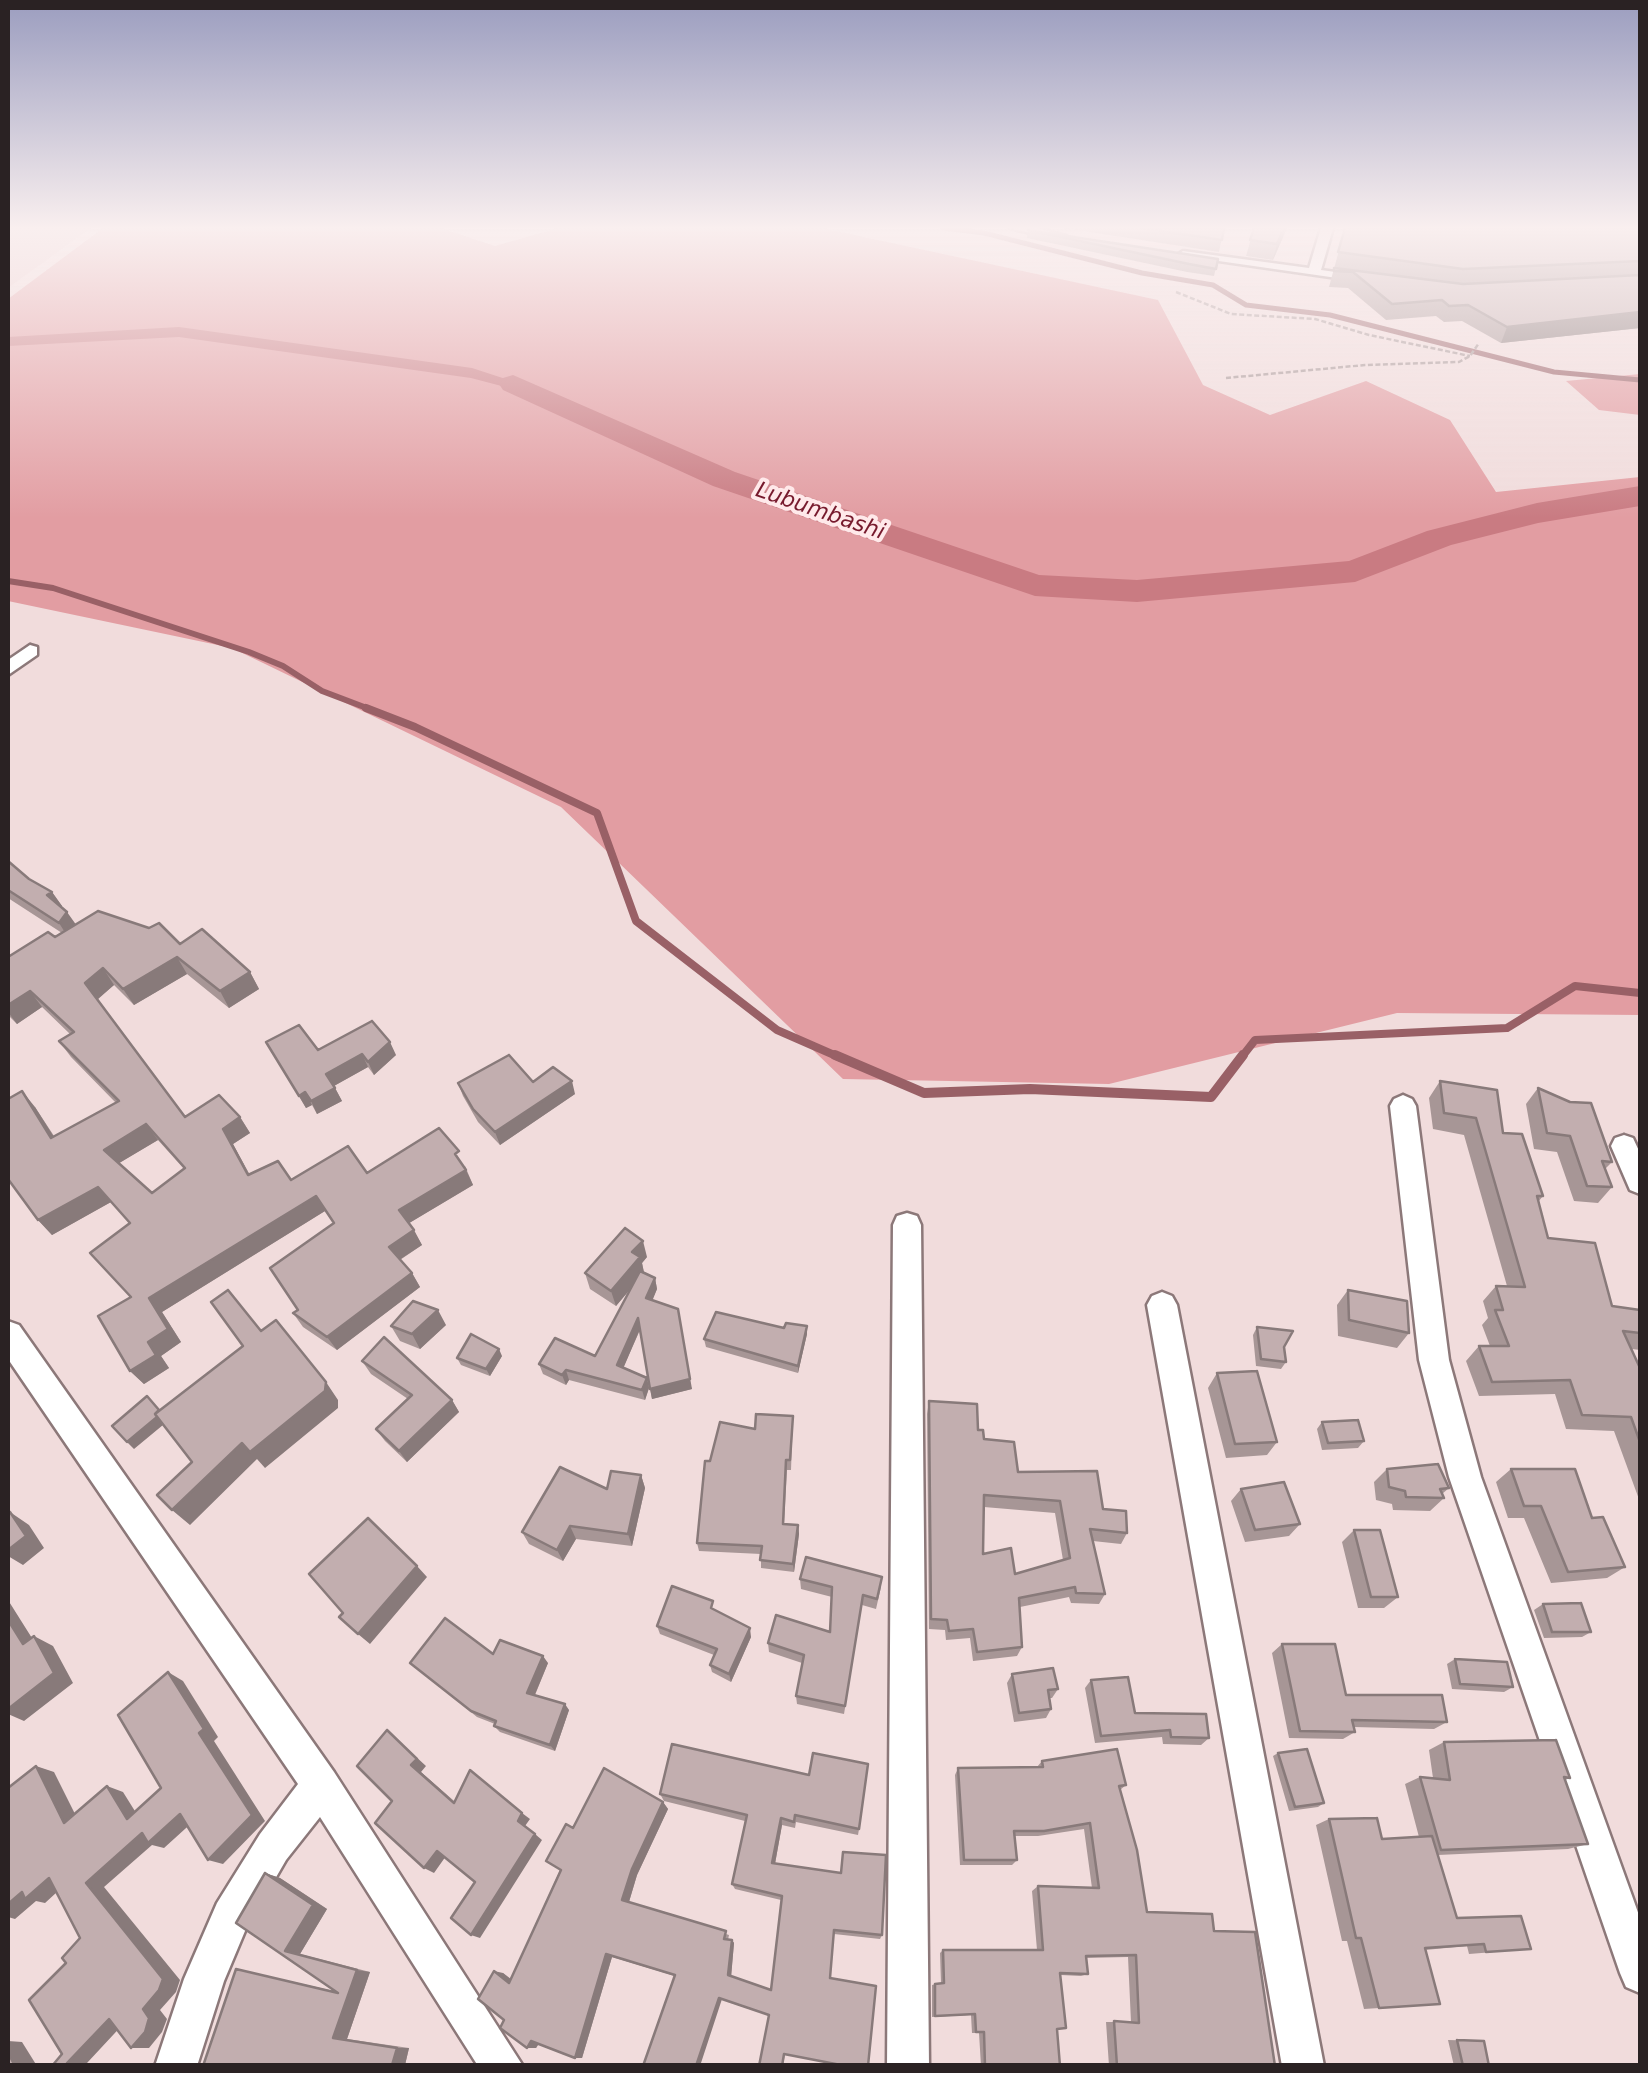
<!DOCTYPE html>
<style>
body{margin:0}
#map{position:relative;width:1648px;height:2073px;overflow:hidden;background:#f1dcdc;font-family:"DejaVu Sans",sans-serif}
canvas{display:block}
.frame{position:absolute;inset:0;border:10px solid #2a2223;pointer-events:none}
</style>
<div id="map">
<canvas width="1648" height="2073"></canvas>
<div class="frame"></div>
</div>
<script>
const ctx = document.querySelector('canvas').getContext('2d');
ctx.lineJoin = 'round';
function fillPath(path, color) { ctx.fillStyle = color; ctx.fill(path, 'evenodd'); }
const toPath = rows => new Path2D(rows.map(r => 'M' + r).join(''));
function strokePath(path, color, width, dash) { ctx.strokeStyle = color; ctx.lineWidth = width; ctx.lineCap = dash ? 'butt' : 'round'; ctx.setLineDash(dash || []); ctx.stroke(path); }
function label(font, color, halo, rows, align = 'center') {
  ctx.font = font + ' "DejaVu Sans",sans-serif'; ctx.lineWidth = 8; ctx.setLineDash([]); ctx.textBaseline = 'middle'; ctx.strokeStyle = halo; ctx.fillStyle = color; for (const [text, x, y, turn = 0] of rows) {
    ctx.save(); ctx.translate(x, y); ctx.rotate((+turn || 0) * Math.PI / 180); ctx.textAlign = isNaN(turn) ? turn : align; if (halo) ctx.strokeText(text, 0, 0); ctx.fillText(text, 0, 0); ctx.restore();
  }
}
fillPath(toPath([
 [8,228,91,228,8,288]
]), '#ebcdce');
fillPath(toPath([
 [103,228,441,228,495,246,558,228,822,228,1158,300,1203,385,1270,415,1366,381,1450,420,1496,492,1640,477,1640,1015,1397,1013,1109,1084,843,1079,561,807,232,648,8,601,8,299],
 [1640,374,1640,415,1599,410,1566,381]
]), '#e29da2');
strokePath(toPath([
 [943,228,984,233,1142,273,1213,285,1246,305,1330,315,1554,372,1640,380]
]), '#996066', 5);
strokePath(toPath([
 [8,581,53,588,249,652,283,666,322,691,372,710]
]), '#996066', 6);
strokePath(toPath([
 [366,708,415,727,597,813,636,921,777,1030,841,1058],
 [1241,1058,1255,1040,1507,1028,1575,986,1640,993]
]), '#996066', 8);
strokePath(toPath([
 [835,1055,924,1093,1030,1089,1211,1097,1243,1055]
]), '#996066', 10);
fillPath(toPath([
 [179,327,472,368,521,384,513,389,471,378,179,337,8,346,8,337,179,327]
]), '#c97b82');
fillPath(toPath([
 [513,375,735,472,1039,575,1137,580,1349,561,1427,531,1537,503,1640,486,1640,506,1538,523,1451,545,1355,582,1137,602,1035,596,713,486,503,390,499,384,503,378,513,375]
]), '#c97b82');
const street = toPath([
 [1010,228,1036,228,1066,236,1060,240,1010,228],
 [1321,228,1333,228,1321,270,1372,277,1372,283,1177,255,1183,251,1309,268,1321,228],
 [30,645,37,647,37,655,8,675,8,660,30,645],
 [1403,1095,1412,1099,1416,1106,1449,1360,1481,1477,1640,1918,1640,1993,1626,1987,1620,1973,1449,1477,1419,1360,1390,1106,1394,1099,1403,1095],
 [1624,1135,1633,1138,1640,1153,1640,1194,1630,1190,1611,1146,1615,1138,1624,1135],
 [907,1213,917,1216,921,1225,929,2066,887,2066,893,1225,897,1216,907,1213],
 [1162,1292,1172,1296,1177,1305,1324,2066,1282,2066,1147,1305,1152,1296,1162,1292],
 [8,1321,19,1325,334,1772,523,2066,478,2066,320,1817,286,1860,245,1931,224,1981,197,2066,155,2066,184,1979,217,1903,260,1834,298,1784,8,1359,8,1321]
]);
strokePath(street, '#8c7879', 5);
strokePath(toPath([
 [1176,292,1231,314,1315,319,1369,335,1470,356],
 [1226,378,1365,365,1459,362,1470,356,1479,343]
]), '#a59595', 2.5, [5, 2.5]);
fillPath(street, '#fff');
fillPath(toPath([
 [1064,228,1224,228,1219,252],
 [1254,228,1287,228,1273,260,1246,256],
 [1345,228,1640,228,1640,328,1501,343,1462,321,1444,322,1436,316,1386,320,1348,288,1329,287],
 [1028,230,1218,259,1214,276,1187,272,1027,238],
 [8,861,29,879,52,892,62,906,61,907,75,925,180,944,250,972,259,989,229,1008,187,974,134,1005,114,985,97,999,185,1117,240,1117,250,1133,233,1144,249,1174,291,1180,465,1166,473,1185,409,1223,422,1245,400,1260,412,1273,420,1287,337,1350,303,1327,293,1313,298,1310,334,1223,325,1211,162,1312,181,1342,161,1356,169,1368,144,1384,130,1371,130,1224,111,1202,52,1235,38,1220,35,1107,54,1136,116,1103,71,1057,59,1041,70,1034,42,1007,17,1024,8,1015,8,957,62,933,8,898],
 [158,1140,184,1169,152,1193,119,1163],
 [266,1042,318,1050,396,1055,374,1075,368,1067,334,1086,342,1101,317,1114,312,1105,306,1108],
 [1440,1081,1503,1133,1543,1196,1538,1202,1548,1238,1612,1306,1640,1310,1640,1350,1632,1349,1640,1368,1640,1502,1614,1431,1566,1429,1555,1394,1479,1396,1466,1361,1479,1346,1490,1346,1482,1325,1488,1318,1483,1301,1496,1286,1507,1286,1464,1135,1433,1129,1429,1098],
 [533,1082,575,1094,500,1145,478,1122,463,1096,458,1083],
 [1538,1088,1612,1162,1605,1169,1612,1187,1598,1203,1574,1201,1557,1152,1534,1149,1526,1104],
 [647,1257,642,1263,644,1272,655,1278,657,1289,652,1300,692,1389,652,1399,640,1330,623,1368,647,1378,649,1388,645,1400,569,1380,566,1385,543,1374,539,1364,595,1356,631,1288,616,1306,590,1289,585,1273],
 [1348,1290,1409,1333,1397,1348,1338,1336,1337,1305],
 [446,1325,420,1349,400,1341,391,1326],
 [1257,1327,1284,1347,1286,1362,1281,1369,1256,1366,1253,1335],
 [807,1334,798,1373,706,1347,704,1339],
 [502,1356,490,1376,461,1365,457,1358],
 [362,1361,452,1400,459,1412,407,1462,385,1441,376,1429,408,1399,371,1374],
 [1217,1373,1277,1442,1267,1455,1226,1458,1208,1388],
 [929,1401,978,1430,984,1439,1018,1472,1103,1509,1127,1533,1121,1544,1093,1541,1105,1594,1099,1604,1071,1603,1069,1597,1020,1607,1022,1647,1017,1656,973,1661,970,1638,946,1640,945,1630,929,1629,927,1414],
 [984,1507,1055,1513,1063,1560,1015,1574,983,1554],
 [793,1416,791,1470,787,1470,784,1524,798,1525,799,1534,794,1572,761,1568,761,1554,699,1551,697,1543,710,1461,755,1429],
 [1322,1422,1364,1441,1358,1448,1322,1450,1317,1429],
 [1387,1469,1449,1488,1442,1494,1444,1498,1430,1511,1393,1510,1392,1504,1376,1500,1374,1482],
 [1511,1469,1592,1518,1625,1567,1607,1578,1551,1583,1524,1518,1508,1518,1496,1482],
 [641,1475,645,1488,632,1546,576,1539,563,1561,529,1544,522,1532,607,1489],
 [1241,1489,1300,1524,1289,1536,1245,1542,1231,1501],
 [1354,1530,1398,1597,1384,1608,1358,1608,1342,1542],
 [800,1579,881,1587,876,1609,862,1605,844,1714,797,1704,796,1696,802,1663,769,1652,768,1643,830,1632,832,1597,801,1589],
 [1543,1604,1591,1632,1582,1637,1544,1638,1534,1610],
 [715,1610,751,1637,731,1682,712,1672,710,1665,714,1655,660,1634,657,1626],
 [1282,1644,1346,1695,1447,1722,1434,1729,1354,1727,1355,1732,1343,1739,1289,1738,1272,1653],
 [493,1654,548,1663,535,1695,569,1710,555,1751,500,1732,494,1726,495,1724,477,1717,410,1663],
 [1455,1659,1513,1687,1504,1692,1452,1689,1447,1664],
 [1012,1674,1058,1689,1052,1698,1049,1698,1051,1709,1046,1718,1014,1722,1007,1683],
 [1091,1680,1135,1713,1209,1738,1201,1745,1163,1744,1162,1737,1095,1743,1085,1688],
 [1444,1742,1570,1778,1565,1780,1588,1844,1568,1849,1438,1855,1457,1918,1531,1949,1469,1954,1467,1946,1425,1950,1440,2004,1364,2009,1347,1941,1342,1941,1316,1825,1329,1819,1382,1839,1419,1837,1405,1784,1420,1777,1433,1778,1429,1750],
 [672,1744,859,1829,858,1835,796,1822,795,1828,782,1825,775,1864,882,1935,880,1939,834,1934,785,2054,783,2066,759,2066,769,2016,675,1976,612,1957,582,2058,575,2058,539,2044,536,2048,527,2048,504,2020,503,1973,511,1979,560,1870,573,1828,663,1802,668,1809,637,1875,629,1902,729,1935,728,1940,732,1940,734,1943,731,1976,771,1990,781,1900,735,1889,732,1884,745,1821,664,1801,660,1794],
 [1278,1753,1324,1803,1318,1807,1289,1811,1273,1756],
 [1042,1761,1126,1785,1120,1790,1147,1912,1214,1931,1275,2066,1109,2066,1106,2022,1131,2022,1128,1957,1086,1958,1088,1974,1081,1976,1061,1975,1057,2029,1060,2066,981,2066,979,2033,972,2033,971,2015,932,2017,932,1985,941,1983,940,1953,943,1950,1037,1950,1032,1891,1038,1886,1092,1888,1084,1829,1038,1836,1015,1836,1017,1860,1012,1865,960,1865,955,1775,958,1768,1037,1767],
 [265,1873,280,1878,327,1909,300,1954,370,1972,347,2039,409,2048,405,2065,411,2066,203,2066,236,1969,334,1991,236,1923],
 [1448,2040,1484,2041,1489,2066,1454,2066]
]), '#a79696');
fillPath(toPath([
 [1284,228,1287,228,1273,260,1277,244],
 [1640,312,1640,328,1501,343,1507,327],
 [52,892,62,906,57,909,47,895],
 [67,912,77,926,68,937,59,923],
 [177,957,187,974,134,1005,123,989],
 [103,968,114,985,97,1000,85,983],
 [250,972,259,989,229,1008,220,991],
 [30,991,42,1007,17,1024,8,1012,8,1005],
 [390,1042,396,1055,374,1075,368,1062],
 [362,1054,368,1067,332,1087,326,1074],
 [572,1081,575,1094,500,1145,495,1132],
 [335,1088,342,1101,317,1114,311,1101],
 [22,1091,35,1107,64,1153,51,1138],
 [305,1092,312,1105,306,1108,299,1096],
 [240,1117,250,1133,233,1144,258,1190,223,1129],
 [146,1124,158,1140,116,1165,104,1150],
 [466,1170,473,1185,406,1225,399,1210],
 [98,1187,111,1202,52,1235,38,1220],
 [316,1196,325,1211,162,1312,181,1342,161,1356,169,1368,144,1384,130,1371,148,1342,149,1298],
 [414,1230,422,1245,396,1262,389,1247],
 [643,1241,647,1257,642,1263,644,1273,616,1306,611,1291,632,1252],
 [412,1273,420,1287,337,1350,327,1337],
 [655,1278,657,1289,649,1309,646,1298],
 [678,1309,692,1389,652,1399,650,1389],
 [438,1310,446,1325,420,1349,412,1334],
 [638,1318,640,1329,620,1376,617,1365],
 [807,1326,807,1334,798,1373,798,1366],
 [499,1349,502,1356,490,1376,486,1369],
 [566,1370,569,1380,566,1385,562,1375],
 [647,1378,649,1388,645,1400,642,1390],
 [326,1382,338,1400,338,1408,265,1468,257,1459,190,1525,172,1510,242,1443],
 [147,1396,169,1420,134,1449,127,1442],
 [452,1400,459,1412,407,1462,399,1451],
 [641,1475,645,1488,632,1546,628,1534],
 [10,1512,29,1525,44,1548,23,1565,8,1556],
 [798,1525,799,1534,794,1572,793,1564],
 [570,1526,576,1539,563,1561,557,1550],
 [417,1566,427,1577,370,1644,358,1634],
 [8,1600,42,1654,23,1644,8,1620],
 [750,1628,751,1637,731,1682,729,1674],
 [34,1636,53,1646,73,1683,24,1721,8,1714,8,1709],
 [543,1656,548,1663,533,1699,527,1693],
 [168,1672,183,1681,218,1737,214,1741,265,1821,223,1864,208,1860,199,1733],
 [565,1704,569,1710,555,1751,550,1745],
 [387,1730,426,1766,421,1772,463,1809,411,1765],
 [36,1766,54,1772,82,1828,64,1823],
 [107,1786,123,1792,143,1824,127,1819],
 [663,1802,668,1809,637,1875,628,1905,622,1900,632,1869],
 [522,1813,530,1819,525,1826,518,1821],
 [180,1814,196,1819,164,1848,152,1845,104,1887,180,1980,176,1992,160,2010,167,2019,162,2032,149,2048,131,2048,143,2009,86,1883,142,1833],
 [781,1818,782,1825,774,1869,772,1863],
 [535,1834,542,1840,480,1938,471,1935],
 [437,1851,446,1856,434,1873,424,1868],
 [265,1873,280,1878,327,1909,300,1954,285,1951],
 [49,1878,68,1882,45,1903,36,1901,15,1919,8,1917,8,1904,22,1892],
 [732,1940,734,1943,731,1978,728,1975],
 [606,1954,612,1957,582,2058,575,2058],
 [357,1970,370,1972,347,2039,333,2038],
 [494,1971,503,1973,518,1985,509,1983],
 [719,1998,722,1999,700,2066,696,2066],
 [109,2019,127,2020,87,2063,89,2066,69,2066,67,2063],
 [8,2041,22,2042,37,2066,15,2066,8,2053],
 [531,2041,540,2041,536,2048,527,2048],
 [397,2048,409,2048,405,2065,392,2065]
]), '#887a7a');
const building = toPath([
 [1141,228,1224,228,1222,240,1141,228],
 [1254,228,1284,228,1277,244,1250,240,1254,228],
 [1345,228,1640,228,1640,261,1463,269,1338,252,1345,228],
 [1028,230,1218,259,1216,269,1189,264,1028,230],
 [1334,268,1463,284,1640,275,1640,312,1507,327,1468,305,1449,306,1442,300,1392,304,1353,272,1334,271,1334,268],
 [8,861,29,879,52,892,47,895,67,912,59,923,8,890,8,861],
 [98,911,149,928,159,923,180,944,202,929,250,972,220,991,177,957,123,989,103,968,85,983,185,1117,219,1095,240,1117,223,1129,248,1175,278,1161,291,1180,348,1146,367,1173,439,1128,459,1151,455,1154,466,1170,399,1210,414,1230,389,1247,412,1273,327,1337,293,1313,298,1310,270,1268,334,1223,316,1196,149,1298,168,1329,148,1342,156,1355,130,1371,98,1316,131,1297,90,1253,130,1223,98,1187,38,1220,8,1179,8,1099,22,1091,51,1138,119,1101,59,1041,74,1032,30,991,8,1005,8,957,48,932,55,937,98,911],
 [146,1124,185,1168,152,1193,104,1150,146,1124],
 [372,1021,390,1042,368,1062,362,1054,326,1074,335,1088,311,1101,305,1092,299,1096,266,1042,299,1025,318,1050,372,1021],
 [509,1055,533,1082,553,1067,572,1081,495,1132,473,1109,458,1083,509,1055],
 [1440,1081,1497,1090,1503,1133,1522,1134,1543,1196,1537,1196,1548,1238,1595,1243,1612,1306,1640,1310,1640,1333,1623,1331,1640,1368,1640,1442,1631,1417,1582,1415,1570,1380,1492,1382,1479,1346,1509,1346,1495,1310,1503,1310,1496,1286,1525,1287,1476,1118,1444,1113,1440,1081],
 [1538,1088,1570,1102,1591,1103,1612,1162,1602,1161,1612,1187,1587,1186,1570,1136,1547,1133,1538,1088],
 [625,1228,643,1241,632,1252,640,1257,611,1291,585,1273,625,1228],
 [640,1271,655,1278,646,1298,678,1309,690,1379,650,1389,638,1318,617,1365,647,1378,642,1390,566,1370,562,1375,539,1364,555,1338,595,1356,640,1271],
 [228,1290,261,1331,276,1320,326,1382,325,1391,250,1452,242,1443,172,1510,157,1495,192,1462,155,1414,243,1346,211,1302,228,1290],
 [1348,1290,1407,1301,1409,1333,1349,1320,1348,1290],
 [413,1301,438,1310,412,1334,391,1326,413,1301],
 [716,1312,784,1328,786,1323,807,1326,798,1366,704,1339,716,1312],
 [1257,1327,1293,1331,1284,1347,1286,1362,1261,1359,1257,1327],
 [471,1334,499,1349,486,1369,457,1358,471,1334],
 [384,1337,452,1400,399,1451,376,1429,412,1395,362,1361,384,1337],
 [1257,1371,1277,1442,1235,1444,1217,1373,1257,1371],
 [147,1396,159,1410,155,1414,157,1417,127,1442,112,1426,147,1396],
 [929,1401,977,1404,978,1430,983,1430,984,1439,1014,1442,1018,1472,1097,1471,1103,1509,1126,1511,1127,1533,1090,1529,1105,1594,1076,1593,1075,1587,1019,1598,1022,1647,977,1652,973,1629,949,1631,947,1620,931,1619,929,1401],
 [984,1495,1060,1501,1070,1558,1015,1574,1011,1548,983,1554,984,1495],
 [756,1414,793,1416,790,1460,786,1460,783,1524,798,1525,793,1564,760,1560,762,1546,697,1543,705,1461,710,1461,720,1422,755,1429,756,1414],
 [1358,1420,1364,1441,1328,1443,1322,1422,1358,1420],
 [1438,1464,1449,1488,1440,1489,1444,1498,1406,1497,1405,1491,1389,1487,1387,1469,1438,1464],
 [560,1467,607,1489,611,1471,641,1475,628,1534,570,1526,557,1550,522,1532,560,1467],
 [1511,1469,1575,1469,1592,1518,1603,1517,1625,1567,1568,1572,1541,1506,1524,1506,1511,1469],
 [1284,1482,1300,1524,1255,1530,1241,1489,1284,1482],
 [10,1512,26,1536,8,1550,8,1515,10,1512],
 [368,1518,417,1566,358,1634,339,1617,343,1613,309,1574,368,1518],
 [1354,1530,1380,1530,1398,1597,1371,1597,1354,1530],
 [806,1557,882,1577,877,1599,863,1595,845,1706,796,1696,804,1655,768,1643,776,1615,830,1632,832,1587,800,1579,806,1557],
 [672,1586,713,1601,711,1608,750,1628,729,1674,710,1665,717,1649,657,1626,672,1586],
 [1581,1603,1591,1632,1552,1632,1543,1604,1581,1603],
 [445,1618,493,1654,500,1640,543,1656,527,1693,565,1704,550,1745,494,1726,496,1721,471,1711,410,1663,445,1618],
 [8,1620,23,1644,34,1636,54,1673,8,1709,8,1620],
 [1282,1644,1335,1644,1346,1695,1442,1695,1447,1722,1352,1720,1355,1732,1300,1731,1282,1644],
 [1455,1659,1507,1662,1513,1687,1460,1684,1455,1659],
 [1053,1668,1058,1689,1048,1690,1051,1709,1019,1713,1012,1674,1053,1668],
 [168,1672,204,1729,199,1733,252,1815,208,1860,180,1814,148,1843,142,1833,86,1883,163,1979,159,1990,143,2009,149,2018,145,2032,131,2048,109,2019,67,2063,69,2066,52,2066,62,2054,29,2000,66,1963,62,1958,80,1938,49,1878,25,1899,22,1892,8,1904,8,1788,36,1766,64,1823,107,1786,127,1819,161,1788,118,1715,168,1672],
 [1128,1677,1135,1713,1206,1714,1209,1738,1171,1737,1170,1730,1101,1736,1091,1680,1128,1677],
 [387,1730,417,1759,411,1765,454,1803,470,1770,522,1813,518,1821,535,1834,471,1935,451,1918,475,1882,437,1851,424,1868,375,1823,392,1801,357,1766,387,1730],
 [1556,1740,1570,1778,1564,1777,1588,1844,1441,1850,1420,1777,1450,1780,1444,1742,1556,1740],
 [672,1744,809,1775,813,1753,868,1764,859,1829,795,1815,794,1822,781,1818,772,1863,841,1873,843,1852,886,1855,882,1935,834,1930,830,1978,876,1986,868,2066,846,2066,784,2054,782,2066,759,2066,769,2015,719,1998,696,2066,643,2066,675,1975,606,1954,575,2058,531,2041,527,2048,500,2028,504,2020,478,1999,494,1971,509,1983,561,1870,546,1861,566,1824,573,1828,604,1768,663,1802,632,1869,622,1900,726,1931,724,1939,732,1940,728,1975,771,1990,782,1896,732,1884,747,1815,660,1794,672,1744],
 [1117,1749,1126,1785,1119,1786,1137,1850,1147,1912,1212,1914,1214,1931,1255,1932,1275,2066,1117,2066,1114,2021,1139,2023,1136,1955,1086,1956,1088,1974,1060,1973,1066,2028,1057,2029,1060,2066,985,2066,984,2032,976,2032,975,2014,935,2016,935,1984,944,1983,943,1950,1043,1950,1038,1886,1099,1888,1090,1823,1044,1831,1014,1831,1017,1860,964,1860,958,1768,1043,1767,1042,1761,1117,1749],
 [1307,1749,1324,1803,1295,1807,1278,1753,1307,1749],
 [1377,1818,1382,1839,1432,1836,1457,1918,1521,1916,1531,1949,1486,1952,1484,1944,1425,1948,1440,2004,1379,2008,1361,1938,1356,1938,1329,1819,1377,1818],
 [265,1873,313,1905,285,1951,357,1970,333,2038,397,2048,392,2065,396,2066,203,2066,236,1969,338,1993,236,1923,265,1873],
 [1457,2040,1484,2041,1489,2066,1463,2066,1457,2040],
 [8,2053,15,2066,8,2066,8,2053]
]);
fillPath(building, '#c2aeaf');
strokePath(building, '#887a7a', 2.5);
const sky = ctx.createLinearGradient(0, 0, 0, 518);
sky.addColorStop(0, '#9b9dbf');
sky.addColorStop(0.44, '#f9efef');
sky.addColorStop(1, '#f9efef00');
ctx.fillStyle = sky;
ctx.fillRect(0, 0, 1648, 518);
label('italic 22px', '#771a2d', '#ffe9ea', [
 ["Lubumbashi",820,512,19]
]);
</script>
